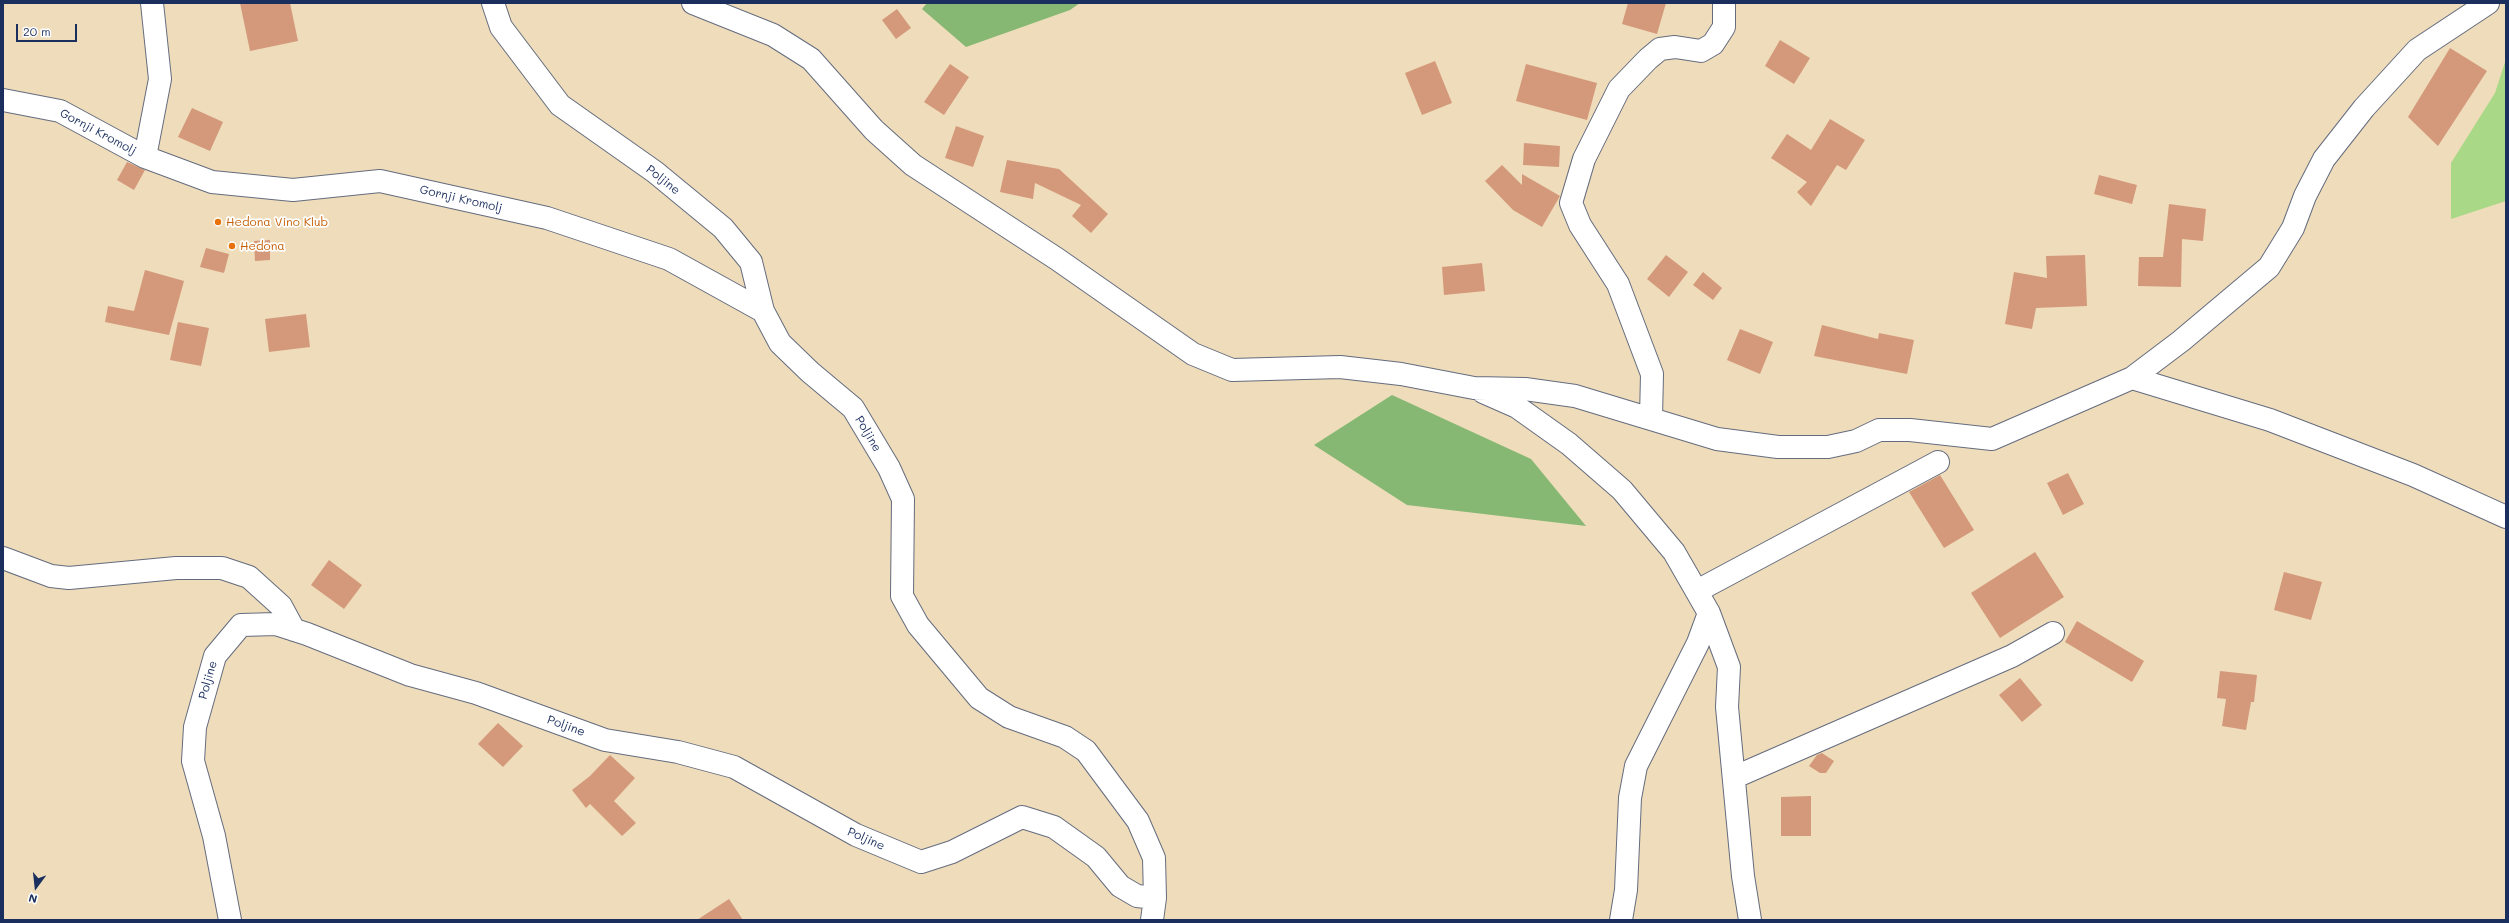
<!DOCTYPE html>
<style>
body{margin:0}
#map{position:relative;width:2509px;height:923px;overflow:hidden;background:#eedcba;font-family:Mali,sans-serif}
canvas{display:block}
.frame{position:absolute;inset:0;border:4px solid #1b2f5e;pointer-events:none}
.north{position:absolute;left:16px;top:867px;width:40px;height:40px;-webkit-text-stroke:3px #fff;paint-order:stroke;rotate:195deg;font-size:11px;font-weight:700;line-height:16px;text-align:center;color:#1b2f5e}
.north::after{content:'';display:block;margin:auto;width:14px;height:18px;background:#1b2f5e;clip-path:polygon(50% 0,100% 100%,50% 72%,0 100%)}
.scale{position:absolute;left:16px;top:24px;width:61px;height:18px;box-sizing:border-box;border:2px solid #1b2f5e;border-top:0;padding-left:5px;font-size:12px;line-height:14px;white-space:nowrap;color:#1b2f5e;-webkit-text-stroke:3px #fff;paint-order:stroke}
</style>
<div id="map">
<canvas width="2509" height="923"></canvas>
<div class="frame"></div>
<div class="north">N</div>
<div class="scale">20 m</div>
</div>
<script>
const ctx = document.querySelector('canvas').getContext('2d');
ctx.lineJoin = 'round';
function fillPath(path, color) { ctx.fillStyle = color; ctx.fill(path, 'evenodd'); }
const toPath = rows => new Path2D(rows.map(r => 'M' + r).join(''));
function strokePath(path, color, width, dash) { ctx.strokeStyle = color; ctx.lineWidth = width; ctx.lineCap = dash ? 'butt' : 'round'; ctx.setLineDash(dash || []); ctx.stroke(path); }
function label(font, color, halo, rows, align = 'center') {
  ctx.font = font + ' Mali,sans-serif'; ctx.lineWidth = 3.5; ctx.setLineDash([]); ctx.textBaseline = 'middle'; ctx.strokeStyle = halo; ctx.fillStyle = color; for (const [text, x, y, turn = 0] of rows) {
    ctx.save(); ctx.translate(x, y); ctx.rotate((+turn || 0) * Math.PI / 180); ctx.textAlign = isNaN(turn) ? turn : align; if (halo) ctx.strokeText(text, 0, 0); ctx.fillText(text, 0, 0); ctx.restore();
  }
}
fillPath(toPath([
 [2506,59,2506,201,2451,219,2451,163,2495,93]
]), '#a9d886');
fillPath(toPath([
 [927,3,1080,3,1070,10,966,47,922,9],
 [1392,395,1531,459,1586,526,1407,505,1314,445]
]), '#86b873');
fillPath(toPath([
 [240,3,290,3,298,41,250,51],
 [1628,3,1666,3,1657,34,1622,24],
 [897,9,911,28,896,39,882,20],
 [1780,40,1810,58,1794,84,1765,66],
 [2450,48,2487,71,2438,146,2408,117],
 [1435,61,1452,103,1422,115,1405,73],
 [950,64,969,77,944,115,924,102],
 [1526,64,1597,83,1587,120,1516,101],
 [192,108,223,122,210,151,178,137],
 [1830,119,1865,140,1846,170,1837,165,1811,206,1797,192,1807,182,1771,158,1787,134,1811,150],
 [956,126,984,136,973,167,945,158],
 [1524,143,1560,146,1559,167,1523,165],
 [1007,160,1059,169,1108,214,1091,233,1072,216,1081,205,1035,183,1033,199,1000,192],
 [127,162,145,170,134,190,117,180],
 [1502,165,1522,185,1522,174,1560,196,1542,227,1513,210,1485,181],
 [2099,175,2137,185,2132,204,2094,194],
 [2169,204,2206,209,2203,241,2182,239,2181,287,2138,286,2139,257,2163,257],
 [270,240,270,260,255,261,254,241],
 [206,248,229,254,224,273,200,267],
 [1666,255,1688,272,1669,297,1647,279],
 [2085,255,2087,306,2036,308,2032,329,2005,324,2014,272,2047,278,2046,256],
 [1482,263,1485,291,1444,295,1442,267],
 [145,270,184,281,169,335,105,322,108,306,134,311],
 [1703,272,1722,288,1713,300,1693,285],
 [306,314,310,347,269,352,265,319],
 [178,322,209,328,201,366,170,360],
 [1822,325,1878,339,1879,333,1914,340,1907,374,1814,356],
 [1740,329,1773,342,1760,374,1727,360],
 [2068,473,2084,504,2063,515,2047,483],
 [1940,475,1974,530,1944,548,1909,492],
 [2035,552,2064,597,2000,638,1971,593],
 [329,560,362,585,344,609,311,585],
 [2284,572,2322,582,2311,620,2274,610],
 [2077,621,2144,661,2132,682,2065,642],
 [2220,671,2257,675,2254,702,2251,702,2246,730,2222,726,2226,699,2217,698],
 [2020,678,2042,705,2022,722,1999,695],
 [498,723,523,746,503,767,478,744],
 [1822,753,1834,761,1826,773,1820,773,1809,766,1817,755],
 [610,755,635,778,614,801,636,823,622,836,590,804,586,808,572,790,590,776],
 [1811,796,1811,836,1781,836,1781,797],
 [729,899,743,920,697,920]
]), '#d4997b');
const minor = toPath([
 [493,3,501,27,560,105,655,172,723,228,751,262,763,311,780,343,810,372,853,408,889,468,903,499,902,596,918,625,979,698,1009,717,1065,737,1086,751,1138,821,1154,858,1155,898,1152,920],
 [693,3,773,35,811,59,874,130,913,165,1057,259,1193,354,1232,370,1340,367,1401,374,1474,388,1525,389,1575,396,1717,439,1778,447,1828,447,1856,441,1879,430,1910,430,1992,439,2132,378,2270,420,2413,475,2506,517],
 [3,100,60,111,145,157,212,182,293,190,380,181,547,218,669,259,763,311],
 [145,157,160,79,152,3],
 [2132,378,2181,341,2269,267,2293,228,2305,196,2324,159,2364,108,2417,50,2488,3],
 [1483,392,1517,407,1569,444,1622,490,1674,552,1709,613,1698,643,1636,766,1630,798,1626,890,1621,920],
 [1651,418,1652,374,1618,284,1580,225,1571,203,1584,159,1619,89,1648,59,1660,49,1675,47,1701,51,1713,44,1724,27,1724,3],
 [3,558,51,576,69,578,176,568,222,568,249,577,281,606,294,630],
 [1697,591,1938,462],
 [1709,613,1729,667,1727,707,1743,876,1750,920],
 [1735,777,2012,656,2053,633],
 [230,920,214,836,193,761,195,727,215,656,241,625,276,624,307,634,410,675,476,693,605,740,678,752,734,767,856,835,921,862,952,852,1022,817,1054,827,1096,857,1120,886,1137,896,1155,898]
]);
strokePath(minor, '#656c7e', 24);
strokePath(minor, '#fff', 22);
for (const [x, y, r, color] of [
 [218,222,4,"#e8710a"],
 [232,246,4,"#e8710a"]
]) { const dot = new Path2D(); dot.arc(x, y, r, 0, 2 * Math.PI); ctx.fillStyle = color; ctx.fill(dot); strokePath(dot, '#fff', 1.5); }
label('12px', '#1b2f5e', '#fff', [
 ["Gornji Kromolj",98,132,28],
 ["Poljine",663,180,38],
 ["Gornji Kromolj",461,199,13],
 ["Poljine",868,434,59],
 ["Poljine",208,680,-74],
 ["Poljine",566,726,20],
 ["Poljine",866,839,24]
]);
label('12px', '#c56008', '#fff', [
 ["Hedona Vino Klub",226,222],
 ["Hedona",240,246]
], 'left');
</script>
